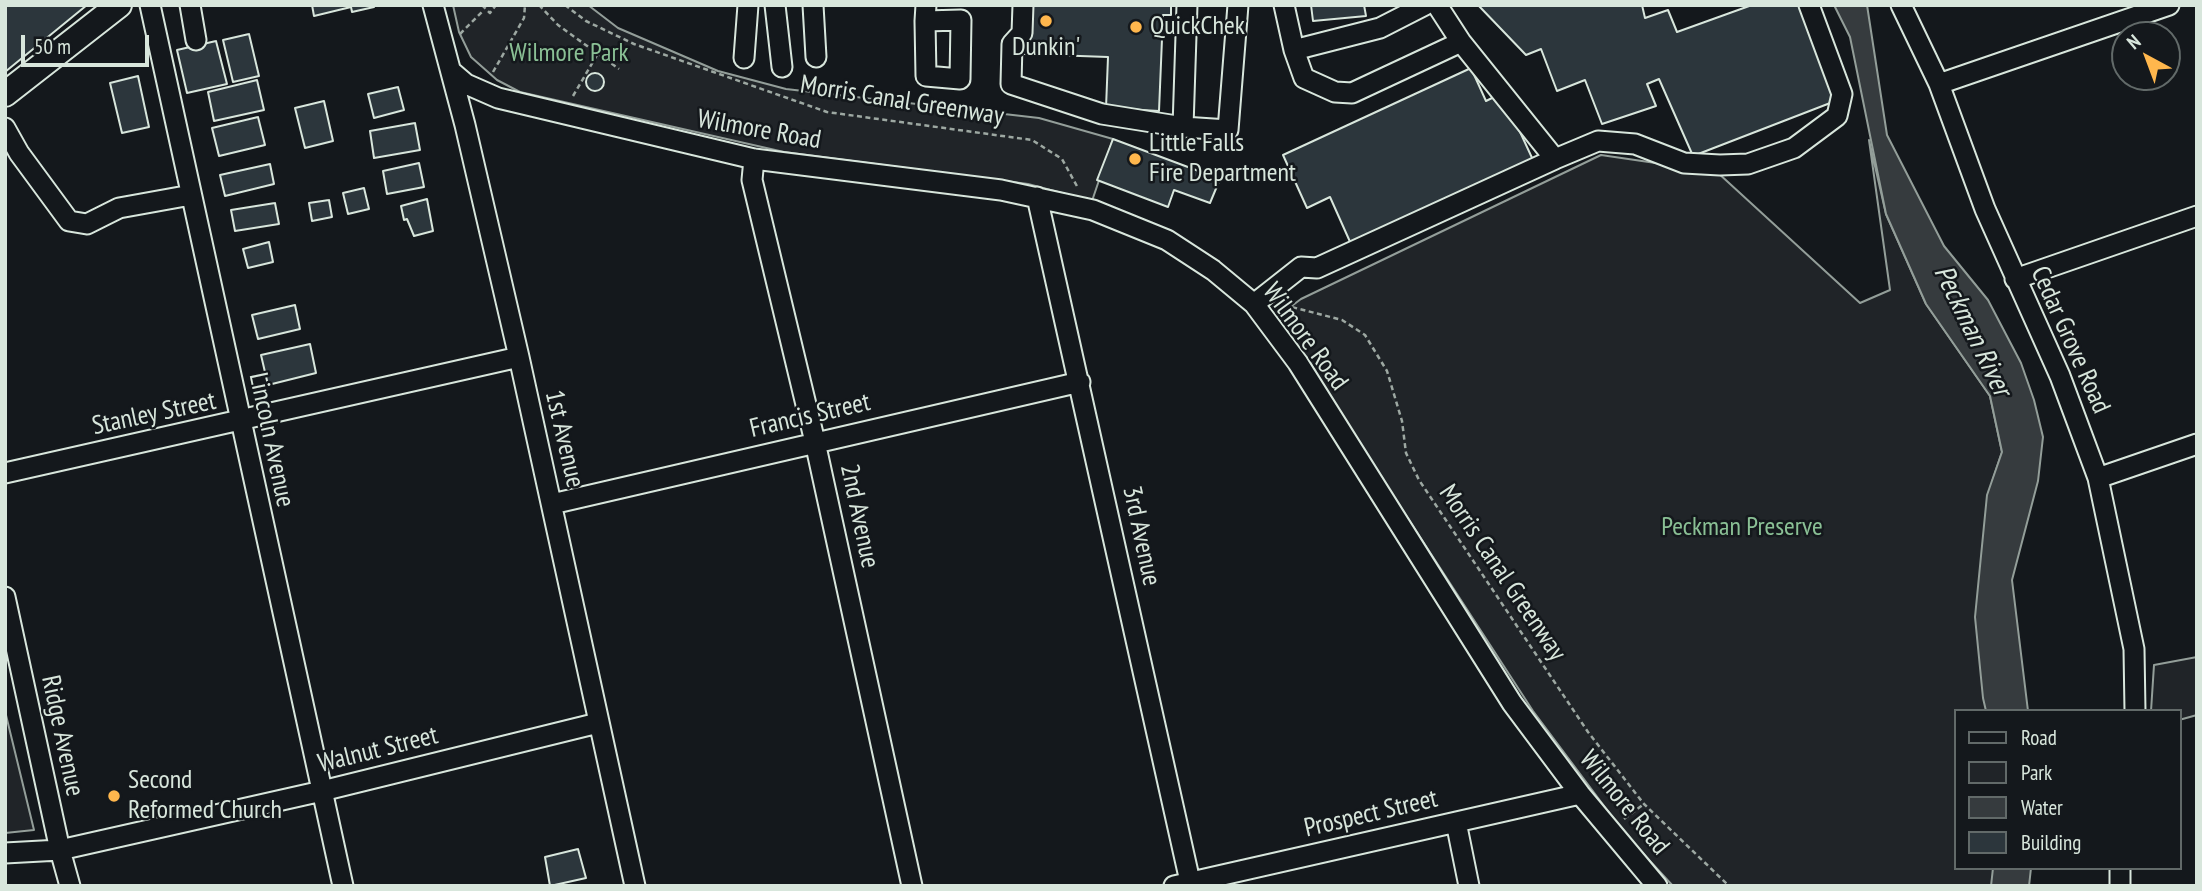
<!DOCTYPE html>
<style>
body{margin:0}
#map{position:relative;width:2202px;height:891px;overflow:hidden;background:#14181c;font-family:"PT Sans Narrow",sans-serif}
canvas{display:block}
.frame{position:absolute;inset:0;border:7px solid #d8e6dc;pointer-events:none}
.legend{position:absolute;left:1954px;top:709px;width:228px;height:161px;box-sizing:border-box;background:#14181c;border:2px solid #626a69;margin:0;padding:9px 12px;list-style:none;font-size:21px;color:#d8e6dc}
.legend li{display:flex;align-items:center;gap:14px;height:35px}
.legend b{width:35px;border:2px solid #626a69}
.north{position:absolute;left:2111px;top:21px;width:70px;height:70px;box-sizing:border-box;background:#14181c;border:2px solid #626a69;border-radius:50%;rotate:319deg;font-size:19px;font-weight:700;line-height:28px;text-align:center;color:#d8e6dc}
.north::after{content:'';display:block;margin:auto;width:24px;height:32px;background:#ffb74d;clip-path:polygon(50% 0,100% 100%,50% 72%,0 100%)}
.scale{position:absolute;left:21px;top:35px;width:128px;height:32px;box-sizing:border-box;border:4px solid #d8e6dc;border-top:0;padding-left:9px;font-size:21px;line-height:24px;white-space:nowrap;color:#d8e6dc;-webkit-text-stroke:5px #14181c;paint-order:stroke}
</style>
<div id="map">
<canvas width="2202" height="891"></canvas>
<div class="frame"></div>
<ul class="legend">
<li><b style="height:9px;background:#14181c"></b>Road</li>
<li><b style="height:19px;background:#202428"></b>Park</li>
<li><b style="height:19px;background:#363b3e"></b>Water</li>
<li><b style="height:19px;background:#2c363c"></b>Building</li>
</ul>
<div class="north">N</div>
<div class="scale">50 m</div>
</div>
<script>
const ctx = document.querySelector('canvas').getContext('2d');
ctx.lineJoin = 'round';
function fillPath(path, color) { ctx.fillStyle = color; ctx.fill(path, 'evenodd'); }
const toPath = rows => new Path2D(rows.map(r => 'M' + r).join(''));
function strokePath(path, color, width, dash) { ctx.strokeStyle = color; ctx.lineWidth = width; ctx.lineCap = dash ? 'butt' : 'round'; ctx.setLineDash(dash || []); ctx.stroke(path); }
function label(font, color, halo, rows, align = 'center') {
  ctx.font = font + ' "PT Sans Narrow",sans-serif'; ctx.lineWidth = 5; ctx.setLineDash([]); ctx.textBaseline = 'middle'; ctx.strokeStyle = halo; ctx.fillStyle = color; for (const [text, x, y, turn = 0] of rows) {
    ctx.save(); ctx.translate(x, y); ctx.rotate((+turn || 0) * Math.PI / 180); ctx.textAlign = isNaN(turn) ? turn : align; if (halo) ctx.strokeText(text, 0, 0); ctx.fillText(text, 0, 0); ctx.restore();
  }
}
const green = toPath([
 [453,5,588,5,618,28,718,71,786,89,1039,118,1113,139,1092,201,1028,184,784,152,520,92,497,80,471,57,459,32,453,5],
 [1869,140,1886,214,1926,304,1990,396,2002,452,1992,482,1988,711,1955,711,1955,868,1997,868,2006,886,1673,886,1625,834,1533,711,1277,317,1301,299,1601,155,1717,172,1860,303,1890,290,1869,140],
 [2197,657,2197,715,2179,720,2179,711,2151,711,2154,665,2197,657],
 [5,711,34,830,5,833,5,711]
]);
fillPath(green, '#202428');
strokePath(green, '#939e99', 2);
const water = toPath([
 [1834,5,1867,5,1887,135,1944,246,1988,300,2021,363,2034,400,2043,437,2038,481,2012,580,2028,711,1986,711,1983,698,1975,617,1987,495,2002,452,1990,396,1926,304,1886,214,1850,37,1834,5],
 [1993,868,2031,868,2029,886,1991,886,1993,868]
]);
fillPath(water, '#363b3e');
strokePath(water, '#939e99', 2);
const building = toPath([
 [5,5,87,5,5,72,5,5],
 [312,5,373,5,374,7,352,12,351,7,314,16,312,5],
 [1026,5,1171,5,1171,15,1163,15,1159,111,1106,108,1108,57,1024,54,1026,5],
 [1311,5,1364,5,1366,16,1313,21,1311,5],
 [1478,5,1642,5,1645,18,1668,10,1677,32,1752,5,1804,5,1838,100,1693,156,1659,79,1647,84,1656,106,1602,124,1585,80,1557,91,1541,49,1526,55,1478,5],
 [249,34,259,76,233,82,223,40,249,34],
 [216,41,227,84,187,93,177,50,216,41],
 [1471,68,1486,101,1494,97,1509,108,1533,160,1351,244,1330,197,1307,208,1283,155,1471,68],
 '586 82a9 9 0 1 1 18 0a9 9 0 1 1-18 0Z',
 [138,76,149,127,122,133,110,83,138,76],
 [257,80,264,110,214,121,208,92,257,80],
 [398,87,404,110,374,118,368,94,398,87],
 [324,101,333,141,305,148,295,108,324,101],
 [258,117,265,145,219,156,212,128,258,117],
 [415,123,420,150,374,158,370,131,415,123],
 [1113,139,1220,179,1210,203,1174,190,1168,207,1097,180,1113,139],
 [419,163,424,187,387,194,383,171,419,163],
 [270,164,274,184,225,196,220,175,270,164],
 [364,188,369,209,348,214,343,193,364,188],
 [427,199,433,231,414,236,407,219,404,220,401,206,427,199],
 [329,200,332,217,312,221,309,203,329,200],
 [275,203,279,224,235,231,231,210,275,203],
 [269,242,273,262,248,268,243,249,269,242],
 [295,305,300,329,258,339,252,315,295,305],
 [310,344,316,373,268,385,261,355,310,344],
 [578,849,586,878,550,886,545,857,578,849]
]);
fillPath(building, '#2c363c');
strokePath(building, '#d8e6dc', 2);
const minor = toPath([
 [150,5,343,886],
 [190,5,196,40],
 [433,5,465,125,519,357,635,886],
 [775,5,782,67],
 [813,5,816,57],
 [1023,5,1022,33,1012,44,1011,84,1102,114,1183,127,1228,130,1238,5],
 [1437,5,1461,42],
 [1901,5,1939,84,1985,209,2060,376,2098,478,2134,649,2135,711],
 [925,21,961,20,960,79,926,76,925,21,926,5],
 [1294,50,1380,28,1425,5],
 [744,58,748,5],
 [452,72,466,84,498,98,754,159,1001,190,1093,210,1167,240,1213,270,1254,304,1298,363,1512,703,1580,794,1657,886],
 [1939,84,2169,5],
 [1183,127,1187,5],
 [5,128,19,153,69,221,87,224,119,208,191,195],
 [754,159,752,180,815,442,912,886],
 [1555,159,1598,141,1635,144,1684,163,1720,165,1748,164,1794,148,1837,116,1842,94,1809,5],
 [1037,197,1191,886],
 [2015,279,2197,216],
 [1254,304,1301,267,1317,268,1555,159,1461,42,1352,93,1335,92,1304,78,1294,50,1284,5],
 [5,473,519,357],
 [2098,478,2197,444],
 [552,504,1080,382],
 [5,597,60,850,70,886],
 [1456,822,1469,886],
 [5,853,60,850,322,791,598,723],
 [1174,886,1580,794],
 [2120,886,2120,868]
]);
const major = toPath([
 [5,94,119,5]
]);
strokePath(minor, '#d8e6dc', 23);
strokePath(major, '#d8e6dc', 28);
strokePath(toPath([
 [482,5,490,13,496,5],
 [539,5,558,25,619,69],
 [565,5,586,21,634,44,827,112,1032,140,1062,159,1078,188],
 [460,34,484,10],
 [493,72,524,18,525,5],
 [573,96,597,55],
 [1284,305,1342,320,1365,335,1387,371,1402,421,1406,453,1419,480,1588,732,1644,804,1729,886],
 [1624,819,1644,804]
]), '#9da8a2', 2.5, [5, 3.5]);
strokePath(minor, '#14181c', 19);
strokePath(major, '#14181c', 24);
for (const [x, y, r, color] of [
 [1046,21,7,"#ffb74d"],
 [1136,27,7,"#ffb74d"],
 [1135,159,7,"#ffb74d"],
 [114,796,7,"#ffb74d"]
]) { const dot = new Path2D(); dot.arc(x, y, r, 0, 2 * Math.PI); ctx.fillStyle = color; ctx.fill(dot); strokePath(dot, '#14181c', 2.5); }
label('26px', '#d8e6dc', '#14181c', [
 ["QuickChek",1150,27],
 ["Dunkin'",1046,48,"center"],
 ["Little Falls",1149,144],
 ["Fire Department",1149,174],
 ["Second",128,781],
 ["Reformed Church",128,811]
], 'left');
label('26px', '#8ac095', '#14181c', [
 ["Wilmore Park",569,54],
 ["Peckman Preserve",1742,528]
]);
label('26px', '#d8e6dc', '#14181c', [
 ["Morris Canal Greenway",902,101,9],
 ["Wilmore Road",759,130,10],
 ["Wilmore Road",1305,337,54],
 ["Cedar Grove Road",2070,340,66],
 ["Stanley Street",154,414,-12],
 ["Francis Street",810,416,-13],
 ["1st Avenue",564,439,77],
 ["Lincoln Avenue",271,440,78],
 ["2nd Avenue",859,516,78],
 ["3rd Avenue",1141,536,78],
 ["Morris Canal Greenway",1502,573,56],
 ["Ridge Avenue",62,736,78],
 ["Walnut Street",378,750,-14],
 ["Wilmore Road",1624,803,51],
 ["Prospect Street",1371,814,-13]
]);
label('italic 28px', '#d8e6dc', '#14181c', [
 ["Peckman River",1972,331,64]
]);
</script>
